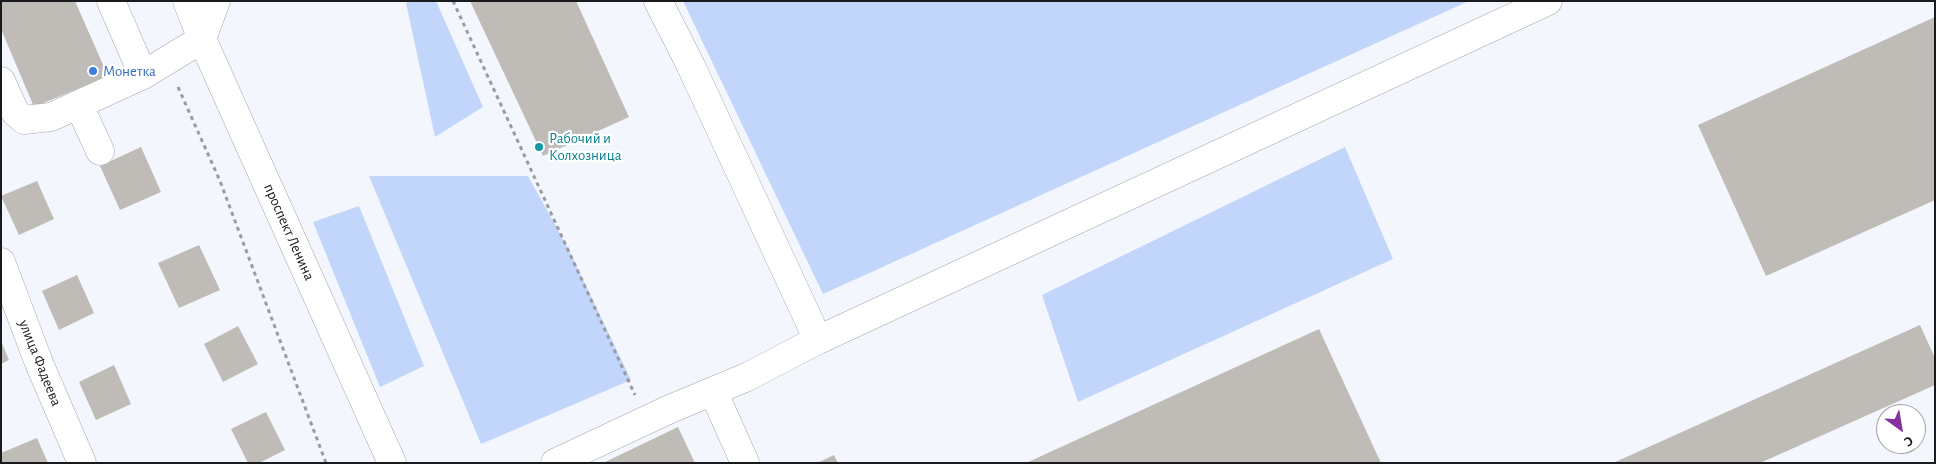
<!DOCTYPE html>
<meta charset="utf-8">
<style>
body{margin:0}
#map{position:relative;width:1936px;height:464px;overflow:hidden;background:#f3f6fc;font-family:"Alegreya Sans",sans-serif}
canvas{display:block}
.frame{position:absolute;inset:0;border:2px solid #191a1c;pointer-events:none}
.north{position:absolute;left:1876px;top:404px;width:50px;height:50px;box-sizing:border-box;background:#fff;border:1px solid #a3a3a4;border-radius:50%;rotate:148deg;font-size:14px;font-weight:700;line-height:20px;text-align:center;color:#191a1c}
.north::after{content:'';display:block;margin:auto;width:18px;height:22px;background:#8531a0;clip-path:polygon(50% 0,100% 100%,50% 72%,0 100%)}
</style>
<div id="map">
<canvas width="1936" height="464"></canvas>
<div class="frame"></div>
<div class="north">С</div>
</div>
<script>
const ctx = document.querySelector('canvas').getContext('2d');
ctx.lineJoin = 'round';
function fillPath(path, color) { ctx.fillStyle = color; ctx.fill(path, 'evenodd'); }
const toPath = rows => new Path2D(rows.map(r => 'M' + r).join(''));
function strokePath(path, color, width, dash) { ctx.strokeStyle = color; ctx.lineWidth = width; ctx.lineCap = dash ? 'butt' : 'round'; ctx.setLineDash(dash || []); ctx.stroke(path); }
function label(font, color, halo, rows, align = 'center') {
  ctx.font = font + ' "Alegreya Sans",sans-serif'; ctx.lineWidth = 4.5; ctx.setLineDash([]); ctx.textBaseline = 'middle'; ctx.strokeStyle = halo; ctx.fillStyle = color; for (const [text, x, y, turn = 0] of rows) {
    ctx.save(); ctx.translate(x, y); ctx.rotate((+turn || 0) * Math.PI / 180); ctx.textAlign = isNaN(turn) ? turn : align; if (halo) ctx.strokeText(text, 0, 0); ctx.fillText(text, 0, 0); ctx.restore();
  }
}
fillPath(toPath([
 [410,1,436,1,483,107,435,137,406,3],
 [683,1,1469,1,823,294],
 [1345,147,1393,259,1078,402,1042,295],
 [369,176,528,176,568,248,631,380,481,444],
 [359,206,424,366,380,387,313,222]
]), '#c2d6fc');
fillPath(toPath([
 [1,1,75,1,108,76,34,107,1,29],
 [470,1,576,1,629,117,543,156],
 [1935,17,1935,200,1766,276,1698,125],
 [141,147,161,192,120,210,100,166],
 [37,181,54,219,19,235,1,196],
 [199,245,220,290,179,308,158,263],
 [77,275,94,313,59,330,42,291],
 [1920,325,1935,358,1935,385,1760,463,1613,463],
 [238,326,258,364,223,382,204,344],
 [1319,329,1381,463,1026,463],
 [1,341,9,360,1,364],
 [114,365,131,404,96,420,79,382],
 [266,412,285,450,259,463,248,463,231,429],
 [678,427,695,463,603,463],
 [37,438,48,463,2,463,1,453],
 [834,455,838,463,817,463]
]), '#bfbbb6');
const minor = toPath([
 [111,1,143,75],
 [187,1,202,39,392,463],
 [658,1,691,66,818,340],
 [202,39,216,1],
 [1,81,15,112,24,120,51,117,143,75,202,39],
 [79,105,100,151],
 [1,262,39,363,82,463],
 [713,391,745,463],
 [555,463,670,409,747,377,818,340,1548,1]
]);
strokePath(minor, '#a4a6ac', 29);
strokePath(toPath([
 [453,1,635,395],
 [178,87,220,181,326,463]
]), '#999ca0', 3, [4, 4]);
strokePath(minor, '#fff', 28);
for (const [x, y, r, color] of [
 [93,71,5,"#3f7fe0"],
 [539,147,5,"#0f9aa8"]
]) { const dot = new Path2D(); dot.arc(x, y, r, 0, 2 * Math.PI); ctx.fillStyle = color; ctx.fill(dot); strokePath(dot, '#fff', 2); }
label('15px', '#366cbe', '#fff', [
 ["Монетка",103,71]
], 'left');
label('15px', '#0d838f', '#fff', [
 ["Рабочий и",549,138],
 ["Колхозница",549,155]
], 'left');
label('15px', '#191a1c', '#fff', [
 ["проспект Ленина",289,232,66],
 ["улица Фадеева",40,363,68]
]);
</script>
